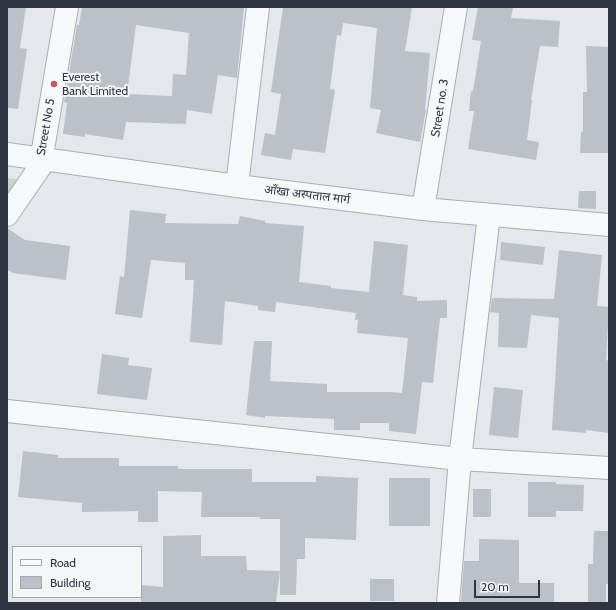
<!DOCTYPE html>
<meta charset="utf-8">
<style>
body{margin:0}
#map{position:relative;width:616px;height:610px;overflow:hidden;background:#e4e7eb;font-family:Cabin,sans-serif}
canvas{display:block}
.frame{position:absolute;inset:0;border:8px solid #2e3541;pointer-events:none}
.legend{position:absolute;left:12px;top:546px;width:130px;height:52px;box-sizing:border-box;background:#f4f6f8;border:1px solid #a5a9af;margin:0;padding:5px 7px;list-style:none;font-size:12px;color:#2e3541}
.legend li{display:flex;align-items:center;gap:8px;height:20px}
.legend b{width:20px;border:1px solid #a5a9af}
.scale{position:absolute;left:474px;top:580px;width:66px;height:18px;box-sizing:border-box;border:2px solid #2e3541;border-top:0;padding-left:5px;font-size:12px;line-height:14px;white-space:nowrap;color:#2e3541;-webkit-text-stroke:3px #f4f6f8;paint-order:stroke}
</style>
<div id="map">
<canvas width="616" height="610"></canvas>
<div class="frame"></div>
<ul class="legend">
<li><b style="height:5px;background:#f7f8f9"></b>Road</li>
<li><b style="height:11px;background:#bcc0c7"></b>Building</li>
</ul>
<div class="scale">20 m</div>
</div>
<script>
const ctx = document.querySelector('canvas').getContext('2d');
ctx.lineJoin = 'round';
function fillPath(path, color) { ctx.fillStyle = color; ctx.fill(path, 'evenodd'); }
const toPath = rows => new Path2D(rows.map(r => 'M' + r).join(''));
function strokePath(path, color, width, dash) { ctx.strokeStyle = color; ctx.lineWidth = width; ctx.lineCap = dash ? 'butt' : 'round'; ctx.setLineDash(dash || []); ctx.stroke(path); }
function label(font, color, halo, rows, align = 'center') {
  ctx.font = font + ' Cabin,"Noto Sans Devanagari",sans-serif'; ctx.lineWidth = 4; ctx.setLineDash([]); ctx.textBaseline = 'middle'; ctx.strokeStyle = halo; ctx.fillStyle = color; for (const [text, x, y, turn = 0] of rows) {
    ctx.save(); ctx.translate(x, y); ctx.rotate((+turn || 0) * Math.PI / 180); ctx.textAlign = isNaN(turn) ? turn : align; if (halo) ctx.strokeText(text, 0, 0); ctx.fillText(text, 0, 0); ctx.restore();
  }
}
fillPath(toPath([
 [7,178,25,180,7,206]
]), '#cad4c7');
fillPath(toPath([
 [7,7,26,7,20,48,27,49,18,109,7,108],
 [82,7,244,7,237,78,218,75,212,114,187,110,186,124,126,122,123,140,85,134,85,137,63,134,67,103,64,102,77,25,79,25],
 [136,25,189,33,186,75,173,74,172,96,127,94],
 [283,7,412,7,405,51,430,53,425,110,426,110,420,142,376,133,381,110,370,108,377,28,343,23,341,36,337,35,330,89,335,90,325,153,293,149,291,160,261,155,265,133,275,135,281,94,271,92],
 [478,7,513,7,511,18,560,21,558,47,540,46,531,100,532,100,527,140,539,142,536,160,468,149,474,111,469,111,471,91,473,91,481,41,472,40],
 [586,46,609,47,609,153,580,153,581,132,583,132,583,92,587,92],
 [579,191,596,191,596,209,578,208],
 [130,210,166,214,165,223,238,224,240,216,265,221,265,223,304,226,299,282,331,286,331,288,369,292,374,241,408,245,403,295,417,297,417,301,447,300,447,318,440,318,433,383,422,382,416,434,389,431,389,423,360,423,360,430,334,430,334,419,265,416,265,418,246,415,254,341,272,341,270,381,327,384,327,392,389,392,402,393,408,338,357,333,358,320,355,320,356,313,276,302,275,312,258,310,258,306,225,301,222,345,190,342,194,280,185,280,185,263,151,260,142,318,115,314,120,276,124,277],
 [7,228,25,240,70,246,66,280,13,273,7,270],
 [501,242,545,247,543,265,500,260],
 [559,250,602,255,597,306,609,307,606,360,609,361,609,433,586,430,586,433,552,430,559,318,531,315,527,348,498,347,499,313,490,312,492,298,554,299],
 [102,354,129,358,128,365,152,368,147,400,97,394],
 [494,387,523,390,518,438,489,435],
 [23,451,58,455,58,458,119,458,119,466,178,466,178,469,252,469,252,482,316,482,316,476,358,478,356,540,305,538,305,559,297,559,296,595,280,595,280,519,260,519,260,517,201,517,202,492,158,491,158,522,138,522,138,511,82,512,82,503,18,497],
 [389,478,430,478,430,526,389,526],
 [528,482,556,482,556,484,584,485,583,511,556,511,556,517,528,517],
 [473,489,491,489,491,517,473,517],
 [594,531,609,531,609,584,606,584,606,603,588,603,588,564,593,564],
 [201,535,201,556,246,556,247,570,280,571,276,603,141,603,141,585,163,587,163,536],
 [479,539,519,540,519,583,554,583,554,603,461,602,464,561,479,561],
 [370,579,394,579,394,601,370,601]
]), '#bcc0c7');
const minor = toPath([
 [7,154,237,186,423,209,609,225],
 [237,186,258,7],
 [423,209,456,7],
 [7,215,40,167,67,7],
 [7,411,460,459,609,468],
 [448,603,460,459,489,215]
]);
strokePath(minor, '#aaaeb5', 24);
strokePath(minor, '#f7f8f9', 22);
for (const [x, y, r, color] of [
 [54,84,4,"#c1596a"]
]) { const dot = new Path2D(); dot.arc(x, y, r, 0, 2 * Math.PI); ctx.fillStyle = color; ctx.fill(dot); strokePath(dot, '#f4f6f8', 1.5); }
label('12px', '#2e3541', '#f4f6f8', [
 ["Everest",62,77],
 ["Bank Limited",62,91]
], 'left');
label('12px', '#2e3541', '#f4f6f8', [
 ["Street no. 3",440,108,-81],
 ["Street No 5",46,127,-80],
 ["आँखा अस्पताल मार्ग",307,195,7]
]);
</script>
